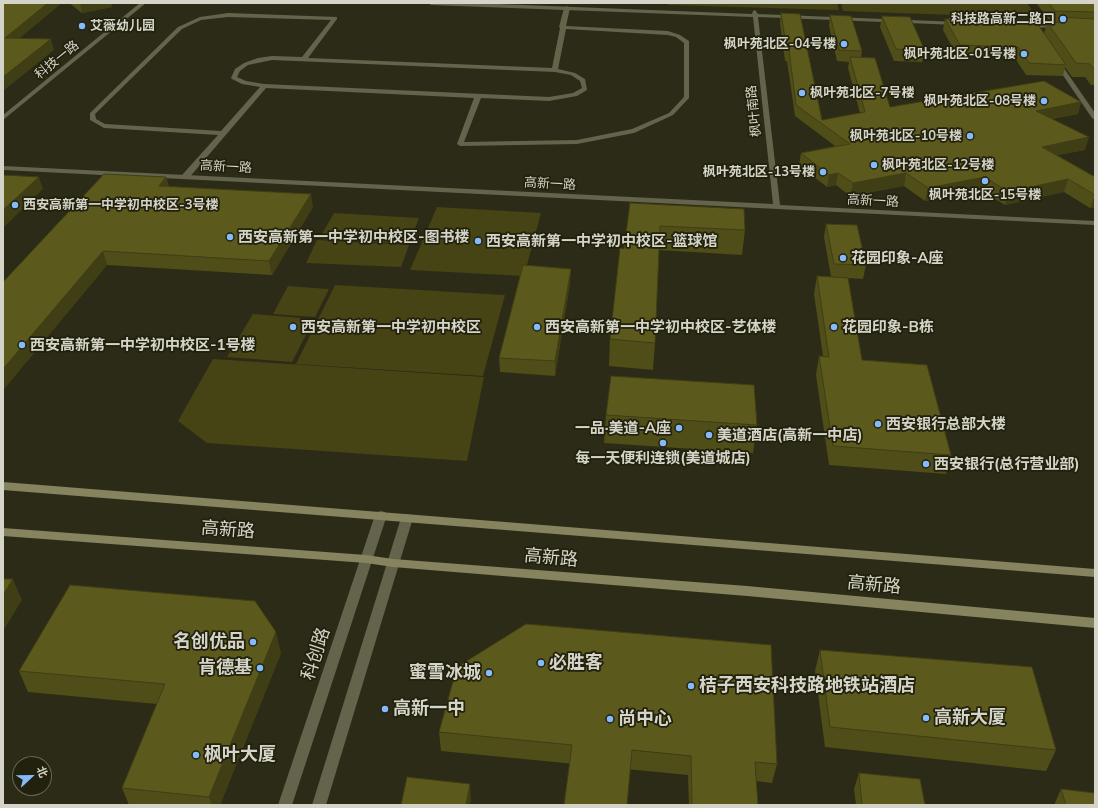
<!DOCTYPE html>
<meta charset="utf-8">
<style>
body{margin:0}
#map{position:relative;width:1098px;height:808px;overflow:hidden;background:#2c2b17;font-family:Mulish,"Noto Sans SC",sans-serif}
canvas{display:block}
.frame{position:absolute;inset:0;border:4px solid #d4d4c8;pointer-events:none}
.north{position:absolute;left:12px;top:756px;width:40px;height:40px;box-sizing:border-box;background:#22210d;border:1px solid #696958;border-radius:50%;rotate:68deg;font-size:11px;font-weight:700;line-height:16px;text-align:center;color:#d4d4c8}
.north::after{content:'';display:block;margin:auto;width:14px;height:18px;background:#85bbfb;clip-path:polygon(50% 0,100% 100%,50% 72%,0 100%)}
</style>
<div id="map">
<canvas width="1098" height="808"></canvas>
<div class="frame"></div>
<div class="north">北</div>
</div>
<script>
const ctx = document.querySelector('canvas').getContext('2d');
ctx.lineJoin = 'round';
function fillPath(path, color) { ctx.fillStyle = color; ctx.fill(path, 'evenodd'); }
const toPath = rows => new Path2D(rows.map(r => 'M' + r).join(''));
function strokePath(path, color, width, dash) { ctx.strokeStyle = color; ctx.lineWidth = width; ctx.lineCap = dash ? 'butt' : 'round'; ctx.setLineDash(dash || []); ctx.stroke(path); }
function label(font, color, halo, rows, align = 'center') {
  ctx.font = font + ' Mulish,"Noto Sans SC",sans-serif'; ctx.lineWidth = 3.5; ctx.setLineDash([]); ctx.textBaseline = 'middle'; ctx.strokeStyle = halo; ctx.fillStyle = color; for (const [text, x, y, turn = 0] of rows) {
    ctx.save(); ctx.translate(x, y); ctx.rotate((+turn || 0) * Math.PI / 180); ctx.textAlign = isNaN(turn) ? turn : align; if (halo) ctx.strokeText(text, 0, 0); ctx.fillText(text, 0, 0); ctx.restore();
  }
}
fillPath(toPath([
 [668,3,837,3,839,10,668,5],
 [841,3,1027,3,1037,18,843,11],
 [437,207,541,213,524,276,410,270],
 [334,213,419,218,409,244,319,239],
 [317,240,409,245,401,267,306,263],
 [335,285,505,295,483,376,296,364],
 [288,286,329,289,315,317,273,314],
 [253,314,314,319,292,362,227,357],
 [213,359,484,377,467,461,207,443,178,421]
]), '#464315');
fillPath(toPath([
 [567,6,570,8,566,26,668,31,680,35,689,41,689,98,673,115,634,133,577,144,460,146,457,144,474,98,266,88,188,179,185,179,181,177,182,175,218,135,104,128,90,120,90,113,178,27,200,17,228,13,337,17,337,19,308,58,552,68,560,28,559,27,564,8,567,6],
 [228,17,331,20,302,57,272,56,258,58,244,63,235,69,231,78,232,79,242,84,260,87,221,131,105,124,96,119,95,114,182,29,201,20,228,17],
 [566,29,668,35,676,37,684,43,684,97,669,113,632,129,577,140,464,142,481,98,549,101,577,96,587,90,585,79,575,73,558,69,566,29],
 [272,60,555,72,571,75,580,81,582,88,573,93,549,97,264,84,246,81,237,77,240,71,248,65,272,60]
]), '#64644c');
fillPath(toPath([
 [140,3,146,3,3,120,3,115,140,3],
 [428,3,473,3,752,14,753,11,755,10,758,14,959,22,959,24,957,25,758,17,780,205,1095,221,1095,225,3,170,3,166,773,204,753,17,431,5,428,3],
 [949,18,1033,20,1036,22,1033,24,1059,24,1062,26,1059,28,1025,27,1022,25,1025,23,951,21,949,20,949,18],
 [1055,61,1059,61,1095,113,1095,120,1092,118,1054,62,1055,61],
 [381,511,385,512,387,515,292,805,278,805,375,515,377,512,381,511],
 [407,514,411,515,413,518,326,805,312,805,401,518,403,515,407,514]
]), '#64644c');
fillPath(toPath([
 [3,482,1095,569,1095,577,3,490,3,482],
 [3,528,366,555,393,559,747,586,1095,618,1095,628,747,596,393,567,366,563,3,536,3,528]
]), '#85845e');
fillPath(toPath([
 [69,3,112,3,112,7,82,13],
 [1036,3,1095,3,1095,85,1091,85,1085,77,1072,77,1065,67,1063,76,1026,75,1015,58,957,56,943,30,945,19,1044,34,1047,22,1051,22],
 [781,13,822,120,860,113,848,68,849,62,837,61,829,26,830,15,862,51,861,57,890,107,1081,102,1078,114,1052,119,1085,150,1057,155,1095,177,1095,207,1090,208,1064,192,1005,205,981,190,925,201,904,186,850,196,836,185,827,187,799,165,801,153,835,146,795,116,787,61,785,61,780,23],
 [882,16,925,51,922,62,894,61,880,27],
 [166,177,169,187,313,207,272,275,107,265,3,390,3,281],
 [630,203,745,230,742,255,659,250,655,343,653,370,609,366,610,339,624,249],
 [826,224,866,265,863,279,848,278,862,360,951,455,946,474,829,465,816,375,819,356,823,356,814,294,817,276,831,277,824,237],
 [570,283,555,376,500,372,499,358],
 [606,415,757,425,753,453,604,443],
 [820,650,1056,750,1046,771,825,747,815,671],
 [281,653,220,805,129,805,122,788,157,704,28,692,19,671],
 [439,732,777,764,772,783,756,781,758,805,689,805,688,775,441,751],
 [859,773,925,805,856,805,854,789],
 [1061,789,1095,805,1054,805]
]), '#4f4d18');
fillPath(toPath([
 [48,3,62,3,8,48,5,38],
 [80,3,112,3,112,7,82,13],
 [51,39,54,50,3,91,3,77],
 [1081,102,1078,114,1032,123,1036,111],
 [1089,137,1085,150,1039,159,1042,147],
 [838,173,836,185,827,187,829,175],
 [906,173,904,186,850,196,853,183],
 [39,177,43,189,3,228,3,210],
 [166,177,169,190,159,186],
 [985,177,981,190,925,201,928,188],
 [1068,179,1064,192,1005,205,1008,192],
 [311,194,313,207,272,275,269,261],
 [1095,195,1095,207,1090,208],
 [103,251,107,265,3,390,3,369],
 [571,269,570,283,555,376,555,361],
 [13,579,22,600,3,631,3,595],
 [276,632,281,653,220,805,212,805,209,797],
 [470,784,471,800,470,805,466,805]
]), '#403e14');
const building = toPath([
 [3,3,48,3,5,38,51,39,3,77,3,3],
 [1049,3,1095,3,1095,12,1055,11,1049,3],
 [781,13,800,14,822,120,865,112,850,57,875,58,890,107,1044,81,1081,102,1036,111,1089,137,1042,147,1095,177,1095,195,1068,179,1008,192,985,177,928,188,906,173,853,183,838,173,829,175,801,153,850,144,796,105,789,50,787,50,781,13],
 [830,15,851,16,862,51,839,50,830,15],
 [882,16,910,17,925,51,896,49,882,16],
 [1060,17,1095,19,1095,71,1090,64,1076,63,1047,22,1065,23,1060,17],
 [945,19,1037,23,1066,65,1029,63,1018,47,960,45,945,19],
 [104,174,166,177,159,186,311,194,269,261,103,251,3,369,3,281,4,281,104,174],
 [3,175,39,177,3,210,3,175],
 [630,203,744,209,745,230,660,226,655,343,610,339,620,248,624,249,630,203],
 [826,224,857,225,866,265,834,264,826,224],
 [523,265,571,269,555,361,499,358,523,265],
 [817,276,848,278,862,360,927,365,951,455,833,446,819,356,829,357,817,276],
 [611,376,754,385,757,425,606,415,611,376],
 [3,579,13,579,3,595,3,579],
 [70,585,255,601,276,632,209,797,122,788,165,684,19,671,70,585],
 [526,624,771,645,777,764,755,762,758,805,692,805,691,756,632,750,627,805,564,805,572,745,439,732,457,667,526,624],
 [820,650,1032,667,1056,750,830,727,820,650],
 [859,773,920,779,925,805,862,805,859,773],
 [407,777,470,784,466,805,401,805,407,777],
 [1061,789,1095,793,1095,805,1066,805,1061,789]
]);
fillPath(building, '#5c591c');
strokePath(building, '#403e14', 1);
for (const [x, y, r, color] of [
 [1063,19,4,"#85bbfb"],
 [82,26,4,"#85bbfb"],
 [844,44,4,"#85bbfb"],
 [1024,54,4,"#85bbfb"],
 [802,93,4,"#85bbfb"],
 [1044,101,4,"#85bbfb"],
 [970,136,4,"#85bbfb"],
 [874,165,4,"#85bbfb"],
 [823,172,4,"#85bbfb"],
 [985,181,4,"#85bbfb"],
 [15,205,4,"#85bbfb"],
 [230,237,4,"#85bbfb"],
 [478,241,4,"#85bbfb"],
 [843,258,4,"#85bbfb"],
 [293,327,4,"#85bbfb"],
 [537,327,4,"#85bbfb"],
 [834,327,4,"#85bbfb"],
 [22,345,4,"#85bbfb"],
 [878,424,4,"#85bbfb"],
 [679,428,4,"#85bbfb"],
 [709,435,4,"#85bbfb"],
 [663,443,4,"#85bbfb"],
 [926,464,4,"#85bbfb"],
 [253,642,4,"#85bbfb"],
 [541,663,4,"#85bbfb"],
 [260,668,4,"#85bbfb"],
 [489,673,4,"#85bbfb"],
 [691,686,4,"#85bbfb"],
 [385,709,4,"#85bbfb"],
 [926,718,4,"#85bbfb"],
 [610,719,4,"#85bbfb"],
 [196,755,4,"#85bbfb"]
]) { const dot = new Path2D(); dot.arc(x, y, r, 0, 2 * Math.PI); ctx.fillStyle = color; ctx.fill(dot); strokePath(dot, '#22210d', 1.5); }
label('bold 13px', '#d4d4c8', '#22210d', [
 ["科技路高新二路口",1055,19],
 ["艾薇幼儿园",90,26,"left"],
 ["枫叶苑北区-04号楼",836,44],
 ["枫叶苑北区-01号楼",1016,54],
 ["枫叶苑北区-7号楼",810,93,"left"],
 ["枫叶苑北区-08号楼",1036,101],
 ["枫叶苑北区-10号楼",962,136],
 ["枫叶苑北区-12号楼",882,165,"left"],
 ["枫叶苑北区-13号楼",815,172],
 ["枫叶苑北区-15号楼",985,195,"center"],
 ["西安高新第一中学初中校区-3号楼",23,205,"left"]
], 'right');
label('13px', '#d4d4c8', '#22210d', [
 ["科技一路",57,60,-39],
 ["枫叶南路",754,111,-96],
 ["高新一路",226,167,3],
 ["高新一路",550,184,3],
 ["高新一路",873,201,3]
]);
label('bold 15px', '#d4d4c8', '#22210d', [
 ["西安高新第一中学初中校区-图书楼",238,237],
 ["西安高新第一中学初中校区-篮球馆",486,241],
 ["花园印象-A座",851,258],
 ["西安高新第一中学初中校区",301,327],
 ["西安高新第一中学初中校区-艺体楼",545,327],
 ["花园印象-B栋",842,327],
 ["西安高新第一中学初中校区-1号楼",30,345],
 ["西安银行总部大楼",886,424],
 ["一品·美道-A座",671,428,"right"],
 ["美道酒店(高新一中店)",717,435],
 ["每一天便利连锁(美道城店)",663,458,"center"],
 ["西安银行(总行营业部)",934,464]
], 'left');
label('18px', '#d4d4c8', '#22210d', [
 ["高新路",228,530,4],
 ["高新路",551,558,5],
 ["高新路",874,585,5],
 ["科创路",316,654,-72]
]);
label('bold 18px', '#d4d4c8', '#22210d', [
 ["名创优品",245,642,"right"],
 ["必胜客",549,663],
 ["肯德基",252,668,"right"],
 ["蜜雪冰城",481,673,"right"],
 ["桔子西安科技路地铁站酒店",699,686],
 ["高新一中",393,709],
 ["高新大厦",934,718],
 ["尚中心",618,719],
 ["枫叶大厦",204,755]
], 'left');
</script>
